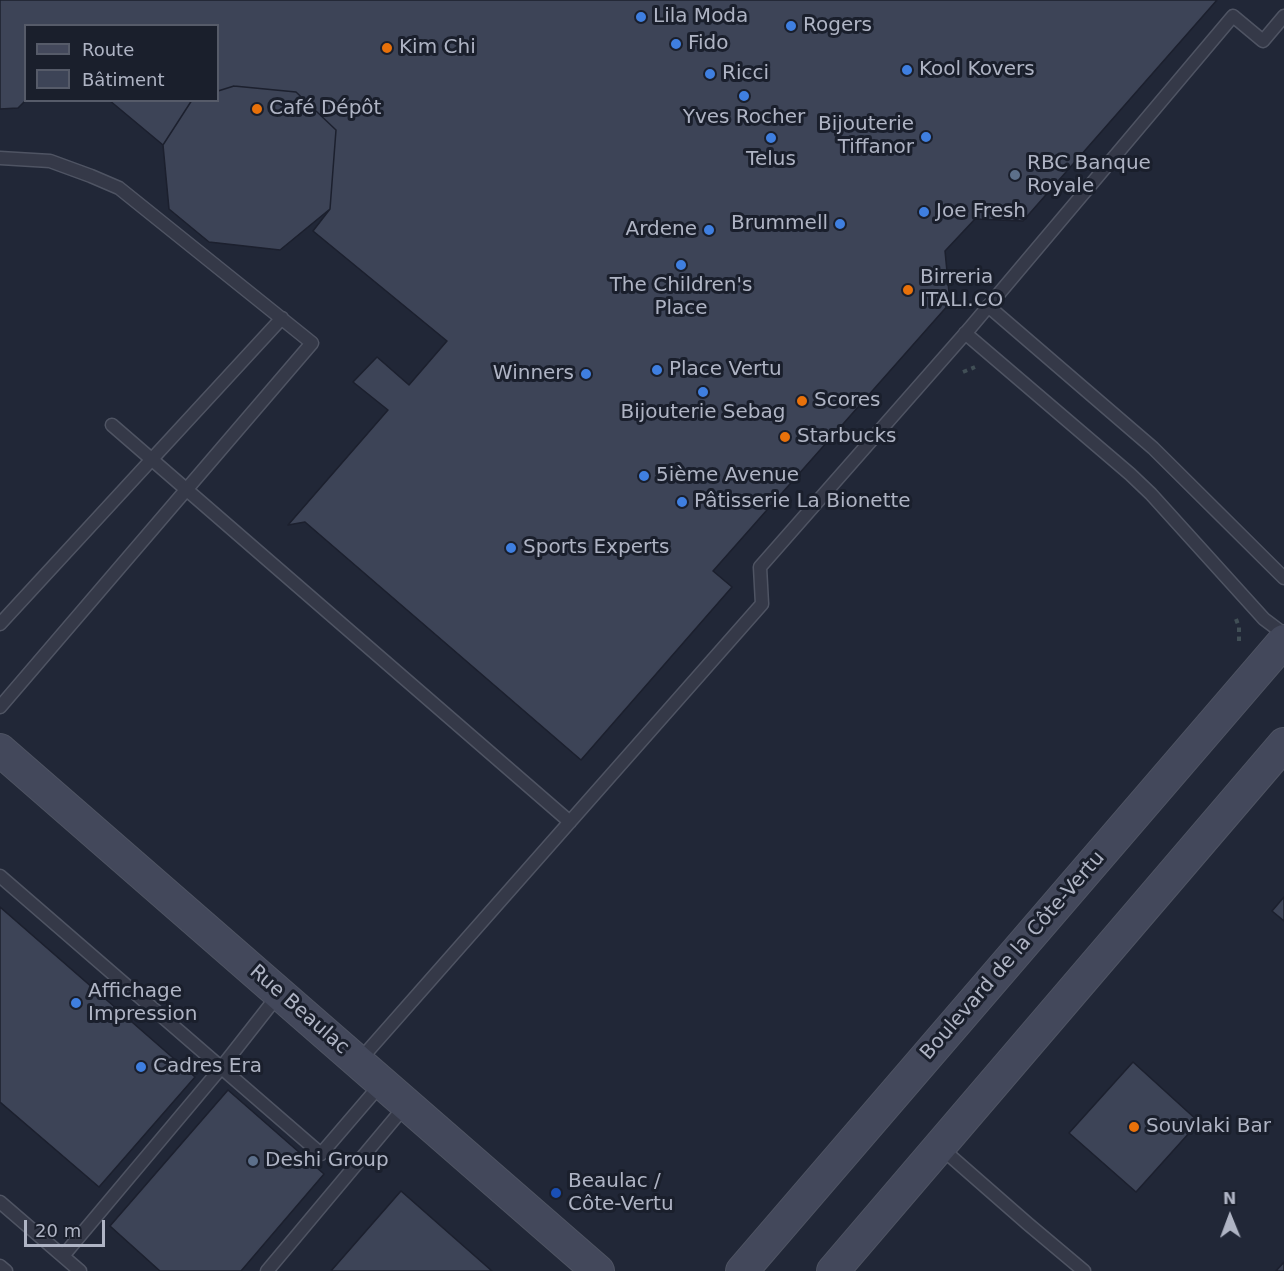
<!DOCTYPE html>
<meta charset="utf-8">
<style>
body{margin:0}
#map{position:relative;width:1284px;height:1271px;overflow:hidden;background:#212737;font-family:"DejaVu Sans",sans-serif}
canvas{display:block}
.legend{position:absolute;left:24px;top:24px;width:195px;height:78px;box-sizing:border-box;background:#1a1f2c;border:2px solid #565b69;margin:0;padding:8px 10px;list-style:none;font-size:18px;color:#afb4c4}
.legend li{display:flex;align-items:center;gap:12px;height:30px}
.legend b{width:30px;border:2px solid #565b69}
.north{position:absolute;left:1200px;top:1187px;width:60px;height:60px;-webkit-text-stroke:4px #1a1f2c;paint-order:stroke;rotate:359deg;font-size:16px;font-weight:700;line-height:24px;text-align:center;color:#afb4c4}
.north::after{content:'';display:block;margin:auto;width:21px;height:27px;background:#afb4c4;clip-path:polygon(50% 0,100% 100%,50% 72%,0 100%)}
.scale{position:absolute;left:24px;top:1220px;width:81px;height:27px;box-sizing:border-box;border:3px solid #afb4c4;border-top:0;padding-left:8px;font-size:18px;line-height:21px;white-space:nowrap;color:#afb4c4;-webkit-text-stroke:4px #1a1f2c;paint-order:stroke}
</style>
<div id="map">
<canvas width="1284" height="1271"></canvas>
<ul class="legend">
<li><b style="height:8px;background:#43485b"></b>Route</li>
<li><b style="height:16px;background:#3d4457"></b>Bâtiment</li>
</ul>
<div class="north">N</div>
<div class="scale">20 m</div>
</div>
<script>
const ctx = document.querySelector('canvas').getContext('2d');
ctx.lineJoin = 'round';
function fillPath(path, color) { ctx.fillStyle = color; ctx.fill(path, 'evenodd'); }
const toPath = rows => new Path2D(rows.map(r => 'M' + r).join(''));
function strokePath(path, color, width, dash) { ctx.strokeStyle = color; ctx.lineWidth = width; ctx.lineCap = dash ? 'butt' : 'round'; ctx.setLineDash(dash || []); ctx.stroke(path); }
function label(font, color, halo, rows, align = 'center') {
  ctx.font = font + ' "DejaVu Sans",sans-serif'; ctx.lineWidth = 6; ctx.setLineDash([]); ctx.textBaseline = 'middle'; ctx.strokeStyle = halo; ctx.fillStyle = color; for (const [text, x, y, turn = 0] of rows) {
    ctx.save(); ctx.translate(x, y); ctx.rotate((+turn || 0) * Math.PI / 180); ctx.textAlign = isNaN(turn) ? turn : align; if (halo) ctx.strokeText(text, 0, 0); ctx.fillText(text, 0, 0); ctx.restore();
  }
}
const building = toPath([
 [0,0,1217,0,1023,221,975,219,945,251,950,303,713,571,732,587,581,760,305,522,288,525,388,410,353,382,377,357,409,385,447,341,313,231,330,209,336,130,296,92,234,86,218,91,218,26,26,26,26,100,18,108,0,109,0,0],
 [234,86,296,92,336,130,330,209,280,250,209,242,169,209,163,145,192,100,218,100,218,91,234,86],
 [109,100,192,100,163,145,109,100],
 [1284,897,1284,921,1272,911,1284,897],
 [0,907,195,1077,99,1187,0,1102,0,907],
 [1133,1062,1199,1122,1136,1192,1069,1133,1133,1062],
 [228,1090,324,1174,241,1271,160,1271,110,1226,228,1090],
 [401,1191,492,1271,331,1271,401,1191],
 [1284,1262,1284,1271,1276,1271,1284,1262]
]);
fillPath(building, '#3d4457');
strokePath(building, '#1c202e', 1.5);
const lane = toPath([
 [0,158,50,161,91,176,119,188,312,343,0,707],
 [988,306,1153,448,1284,578],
 [965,333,1130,474,1151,494,1264,619,1284,634],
 [112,425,570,822],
 [0,624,282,318],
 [0,876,321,1154,381,1084],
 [359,1061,762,604,760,567,970,328,1233,16,1263,41,1284,16],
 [940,1147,1028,1224,1084,1271],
 [0,1202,80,1271],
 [63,1256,221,1068,279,994],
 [0,1266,6,1271],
 [267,1271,406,1105]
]);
const secondary = toPath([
 [0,750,598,1271],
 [742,1271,1284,641],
 [833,1271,1284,744]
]);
strokePath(lane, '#4f5463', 15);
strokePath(secondary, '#4f5463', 34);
strokePath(toPath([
 [963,372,975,367],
 [1236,619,1239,627,1239,644]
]), '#414f56', 4, [4.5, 4.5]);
strokePath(lane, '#353948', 12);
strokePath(secondary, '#43485b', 32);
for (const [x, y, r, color] of [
 [641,17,6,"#3f7fe0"],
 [791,26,6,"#3f7fe0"],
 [676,44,6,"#3f7fe0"],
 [387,48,6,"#e8710a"],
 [907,70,6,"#3f7fe0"],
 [710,74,6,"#3f7fe0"],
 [744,96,6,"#3f7fe0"],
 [257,109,6,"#e8710a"],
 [926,137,6,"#3f7fe0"],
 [771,138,6,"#3f7fe0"],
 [1015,175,6,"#5c6f8a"],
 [924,212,6,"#3f7fe0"],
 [840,224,6,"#3f7fe0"],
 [709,230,6,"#3f7fe0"],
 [681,265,6,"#3f7fe0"],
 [908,290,6,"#e8710a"],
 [657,370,6,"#3f7fe0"],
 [586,374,6,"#3f7fe0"],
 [703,392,6,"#3f7fe0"],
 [802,401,6,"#e8710a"],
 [785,437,6,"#e8710a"],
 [644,476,6,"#3f7fe0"],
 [682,502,6,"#3f7fe0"],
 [511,548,6,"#3f7fe0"],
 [76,1003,6,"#3f7fe0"],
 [141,1067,6,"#3f7fe0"],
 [1134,1127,6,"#e8710a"],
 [253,1161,6,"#5c6f8a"],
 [556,1193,6,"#1a4fb4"]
]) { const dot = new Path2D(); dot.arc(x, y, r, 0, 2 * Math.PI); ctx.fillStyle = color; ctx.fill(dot); strokePath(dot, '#1a1f2c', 2); }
label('20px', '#afb4c4', '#1a1f2c', [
 ["Lila Moda",653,17],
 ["Rogers",803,26],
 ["Fido",688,44],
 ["Kim Chi",399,48],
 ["Kool Kovers",919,70],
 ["Ricci",722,74],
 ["Café Dépôt",269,109],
 ["Yves Rocher",744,118,"center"],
 ["Bijouterie",914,125,"right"],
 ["Tiffanor",914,148,"right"],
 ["Telus",771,160,"center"],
 ["RBC Banque",1027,164],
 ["Royale",1027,187],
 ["Joe Fresh",936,212],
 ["Brummell",828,224,"right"],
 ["Ardene",697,230,"right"],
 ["Birreria",920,278],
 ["ITALI.CO",920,301],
 ["The Children's",681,286,"center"],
 ["Place",681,309,"center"],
 ["Place Vertu",669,370],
 ["Winners",574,374,"right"],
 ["Scores",814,401],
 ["Bijouterie Sebag",703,413,"center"],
 ["Starbucks",797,437],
 ["5ième Avenue",656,476],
 ["Pâtisserie La Bionette",694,502],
 ["Sports Experts",523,548],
 ["Affichage",88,992],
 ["Impression",88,1015],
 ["Cadres Era",153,1067],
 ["Souvlaki Bar",1146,1127],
 ["Deshi Group",265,1161],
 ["Beaulac /",568,1182],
 ["Côte-Vertu",568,1205]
], 'left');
label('20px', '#afb4c4', '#1a1f2c', [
 ["Boulevard de la Côte-Vertu",1013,956,-49],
 ["Rue Beaulac",299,1010,41]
]);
</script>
